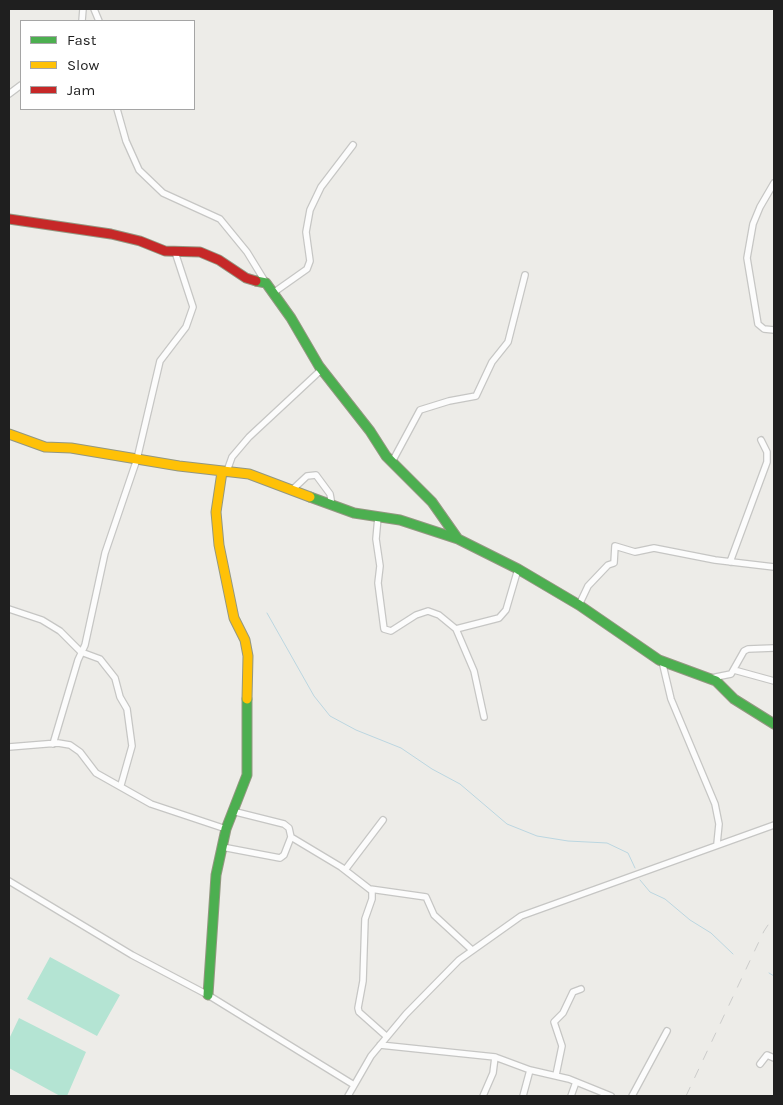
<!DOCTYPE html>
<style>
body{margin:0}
#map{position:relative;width:783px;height:1105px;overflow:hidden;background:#edece8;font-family:Karla,sans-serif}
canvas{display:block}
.frame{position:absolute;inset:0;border:10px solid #1f1f1f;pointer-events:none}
.legend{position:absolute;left:20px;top:20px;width:175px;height:90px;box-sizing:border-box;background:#fff;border:1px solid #a5a5a5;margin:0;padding:6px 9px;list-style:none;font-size:15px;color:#1f1f1f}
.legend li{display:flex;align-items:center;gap:10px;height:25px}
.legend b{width:25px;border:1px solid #a5a5a5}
</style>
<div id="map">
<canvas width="783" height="1105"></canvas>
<div class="frame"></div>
<ul class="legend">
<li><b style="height:6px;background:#4caf50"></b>Fast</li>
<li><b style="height:6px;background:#ffc107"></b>Slow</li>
<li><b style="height:6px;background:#c62828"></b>Jam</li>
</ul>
</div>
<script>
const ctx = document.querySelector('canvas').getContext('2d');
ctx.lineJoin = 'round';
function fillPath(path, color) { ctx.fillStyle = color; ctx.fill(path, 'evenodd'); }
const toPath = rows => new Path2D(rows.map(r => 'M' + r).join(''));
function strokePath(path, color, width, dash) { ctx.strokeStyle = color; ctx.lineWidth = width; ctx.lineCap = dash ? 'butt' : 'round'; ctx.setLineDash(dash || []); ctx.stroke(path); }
fillPath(toPath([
 [50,957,120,995,97,1036,27,999],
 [19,1018,86,1052,67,1096,60,1096,9,1068,9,1039]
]), '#b4e4d3');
strokePath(toPath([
 [267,613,314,696,330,716,356,730,401,748,432,769,460,784,507,824,537,836,568,841,607,843,628,853,635,868],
 [640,880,650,892,665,899,690,920,711,933,733,954],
 [769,973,774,976]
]), '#bbd6e0', 1);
const street = toPath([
 [94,9,99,21],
 [82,21,83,9],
 [9,94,21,85],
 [117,109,126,141,139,170,163,193,220,219,247,252,266,283],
 [774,183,760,207,753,224,747,258,758,324,764,329,774,330],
 [273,293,307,269,310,261,306,232,310,210,321,187,353,145],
 [392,462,420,410,449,401,476,396,492,362,508,342,525,275],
 [227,471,232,457,249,437,321,370],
 [292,490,307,476,316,475,330,494,332,505],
 [378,517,376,539,380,566,378,583,384,629,391,631,416,615,428,611,439,615,456,629,474,671,484,717],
 [730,562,767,462,767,452,761,440],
 [579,605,588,586,608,565,614,563,615,546,635,552,654,548,715,560,774,567],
 [9,609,42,620,60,631,81,652,100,659,115,678,120,697,127,709,132,746,121,785],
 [456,629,499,618,506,610,518,569],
 [662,661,671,699,715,804,719,824,717,844],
 [734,670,774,681],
 [711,678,731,674,744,651,748,649,774,648],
 [53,744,78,660,85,645,105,553,137,459,160,361,186,327,193,307,175,252],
 [9,747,58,743,70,745,80,752,96,773,151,804,226,829],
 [291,837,341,867,372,891,372,899,365,919,363,981,358,1008,359,1012,386,1036],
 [222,847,280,858,284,855,291,837,289,828,284,824,232,811],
 [345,870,383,820],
 [9,881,132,955,208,995,354,1085],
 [370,889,426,897,434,915,472,950],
 [380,1045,495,1057,530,1070,569,1079,611,1096],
 [760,1064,767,1055,774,1058],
 [556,1075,562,1046,554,1022,563,1013,573,992,581,989],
 [348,1096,371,1056,406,1014,459,960,521,916,774,825],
 [483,1096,493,1073,495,1057],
 [523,1096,530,1070],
 [571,1096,576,1082],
 [632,1096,667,1031]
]);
const fast = toPath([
 [256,281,266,283,291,318,319,366,370,431,386,456,432,502,458,539],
 [310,497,354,513,400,520,458,539,518,569,579,605,659,660,716,681,734,699,774,724],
 [208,995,216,875,226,829,247,775,247,699]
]);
const slow = toPath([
 [9,434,45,447,71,448,179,466,249,474,310,497],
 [222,472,216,512,219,545,234,618,245,640,248,656,247,699]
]);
const jam = toPath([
 [9,219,111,234,140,241,165,251,200,252,219,260,246,278,256,281]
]);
strokePath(street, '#c6c6c4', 8);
strokePath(fast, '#939780', 11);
strokePath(slow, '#939780', 11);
strokePath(jam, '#939780', 11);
strokePath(street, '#fcfcfc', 5.5);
strokePath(fast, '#4caf50', 9);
strokePath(slow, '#ffc107', 9);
strokePath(jam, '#c62828', 9);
strokePath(toPath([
 [686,1096,764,931,774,916]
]), '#cbcbca', 1, [10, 10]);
</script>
